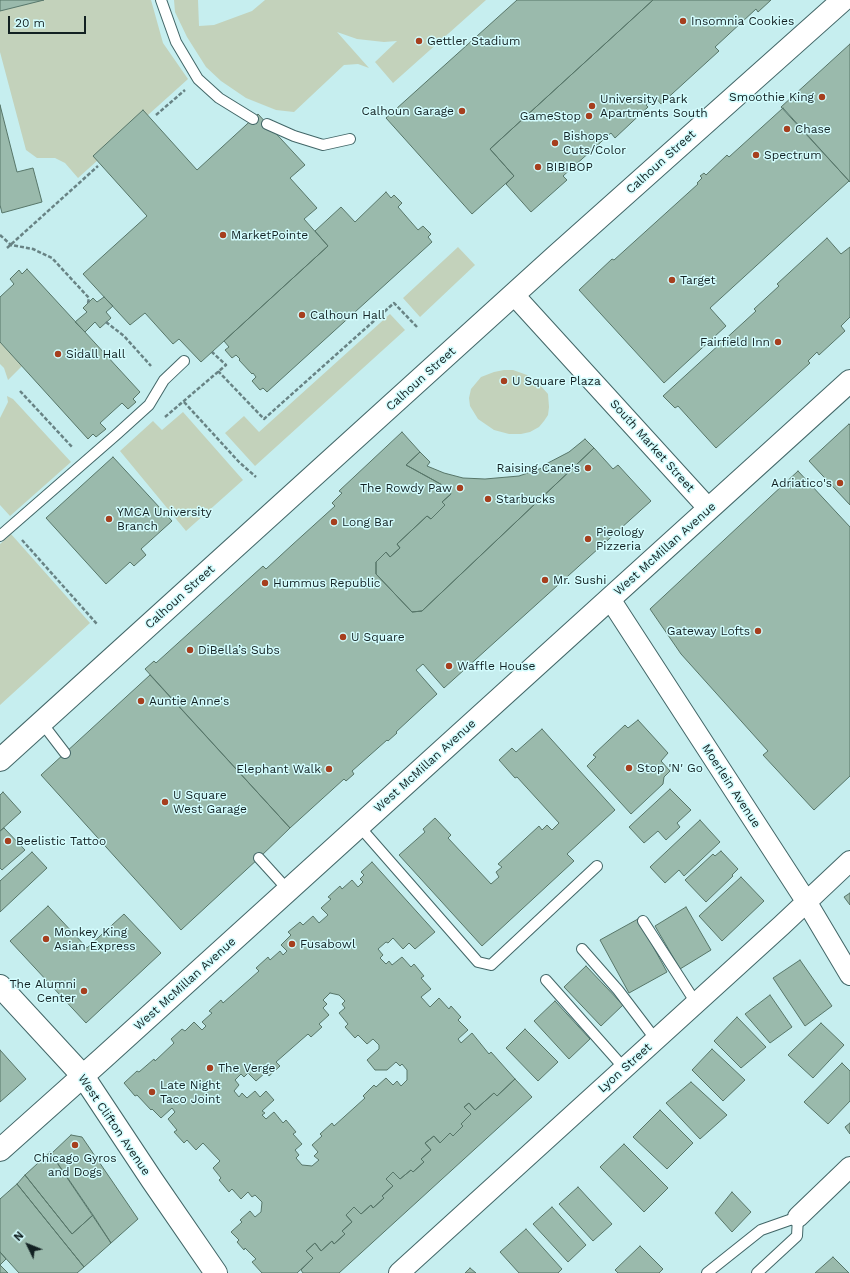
<!DOCTYPE html>
<meta charset="utf-8">
<style>
body{margin:0}
#map{position:relative;width:850px;height:1273px;overflow:hidden;background:#c6eeef;font-family:"Work Sans",sans-serif}
canvas{display:block}
.north{position:absolute;left:8px;top:1225px;width:40px;height:40px;-webkit-text-stroke:3px #d3fcfd;paint-order:stroke;rotate:313deg;font-size:11px;font-weight:700;line-height:16px;text-align:center;color:#122122}
.north::after{content:'';display:block;margin:auto;width:14px;height:18px;background:#122122;clip-path:polygon(50% 0,100% 100%,50% 72%,0 100%)}
.scale{position:absolute;left:8px;top:16px;width:78px;height:18px;box-sizing:border-box;border:2px solid #122122;border-top:0;padding-left:5px;font-size:12px;line-height:14px;white-space:nowrap;color:#122122;-webkit-text-stroke:3px #d3fcfd;paint-order:stroke}
</style>
<div id="map">
<canvas width="850" height="1273"></canvas>
<div class="north">N</div>
<div class="scale">20 m</div>
</div>
<script>
const ctx = document.querySelector('canvas').getContext('2d');
ctx.lineJoin = 'round';
function fillPath(path, color) { ctx.fillStyle = color; ctx.fill(path, 'evenodd'); }
const toPath = rows => new Path2D(rows.map(r => 'M' + r).join(''));
function strokePath(path, color, width, dash) { ctx.strokeStyle = color; ctx.lineWidth = width; ctx.lineCap = dash ? 'butt' : 'round'; ctx.setLineDash(dash || []); ctx.stroke(path); }
function label(font, color, halo, rows, align = 'center') {
  ctx.font = font + ' "Work Sans",sans-serif'; ctx.lineWidth = 3; ctx.setLineDash([]); ctx.textBaseline = 'middle'; ctx.strokeStyle = halo; ctx.fillStyle = color; for (const [text, x, y, turn = 0] of rows) {
    ctx.save(); ctx.translate(x, y); ctx.rotate((+turn || 0) * Math.PI / 180); ctx.textAlign = isNaN(turn) ? turn : align; if (halo) ctx.strokeText(text, 0, 0); ctx.fillText(text, 0, 0); ctx.restore();
  }
}
fillPath(toPath([
 [44,0,151,0,163,43,188,79,78,178,65,163,55,158,37,158,26,150,0,52,0,11],
 [174,0,198,0,199,26,214,25,252,11,265,0,486,0,393,83,375,62,397,41,384,42,357,39,337,32,369,68,358,64,344,65,294,112,276,110,246,98,221,81,206,67,187,37,175,12],
 [458,247,475,265,420,317,403,298],
 [390,314,405,330,255,466,225,433,244,416,259,432],
 [0,342,22,366,8,380,4,368,0,364],
 [504,370,513,370,527,375,539,384,548,394,549,407,548,415,544,421,539,427,530,432,521,434,509,434,494,430,478,419,470,406,469,398,471,389,481,377,494,372],
 [7,396,13,399,71,462,10,516,0,505,0,418,8,402],
 [183,412,243,480,186,531,120,451,153,421,162,430],
 [11,534,90,623,0,705,0,544]
]), '#c3d2bb');
const building = toPath([
 [0,0,44,0,0,11,0,0],
 [517,0,653,0,490,149,514,176,472,214,386,118,517,0],
 [653,0,771,0,758,12,756,9,715,47,719,51,661,104,655,97,646,105,648,107,615,138,611,133,563,176,567,180,531,212,506,184,514,176,490,149,653,0],
 [850,44,850,182,781,107,850,44],
 [0,105,17,172,33,168,42,202,2,213,0,205,0,105],
 [783,108,849,181,710,308,726,326,664,383,579,290,612,259,614,260,698,184,697,183,702,178,700,176,704,173,706,175,727,155,729,157,783,108],
 [143,110,197,170,258,114,305,165,290,178,317,208,304,219,328,246,201,362,179,339,173,344,145,313,130,325,83,274,147,216,93,156,143,110],
 [386,192,391,198,394,195,402,203,398,207,418,230,423,226,431,234,428,237,432,242,267,392,263,388,260,390,252,381,256,377,253,373,252,374,239,360,240,359,236,355,232,358,225,350,229,347,224,341,328,246,315,231,341,207,355,222,386,192],
 [827,238,841,254,850,247,850,317,841,326,845,331,819,355,817,352,808,361,810,363,716,448,678,406,675,408,663,396,756,311,754,309,779,286,777,284,827,238],
 [27,269,140,392,133,399,136,402,128,409,122,403,100,423,106,429,96,437,93,434,88,439,0,342,0,297,14,284,10,279,19,270,22,274,27,269],
 [104,297,113,306,106,312,111,318,100,328,95,322,85,332,75,322,87,312,83,308,93,298,97,302,104,297],
 [849,424,850,425,850,505,809,461,849,424],
 [402,432,420,452,406,465,446,487,451,494,442,502,445,505,431,519,427,516,397,544,400,548,390,557,386,552,376,562,376,574,412,612,422,611,594,448,613,469,618,465,651,501,444,688,423,664,416,670,437,694,396,732,397,733,388,741,387,740,352,771,354,774,346,781,344,779,290,828,145,669,154,661,156,663,263,566,266,569,292,545,335,506,332,503,342,493,339,491,402,432],
 [585,439,594,448,422,611,412,612,376,574,376,562,386,552,390,557,400,548,397,544,427,516,431,519,445,505,442,502,451,494,446,487,406,465,420,452,430,462,427,466,444,473,463,478,485,479,519,476,548,466,546,464,569,452,585,439],
 [113,457,172,521,141,549,146,555,134,566,130,562,106,584,46,518,113,457],
 [798,471,850,527,850,776,814,810,763,755,768,751,681,654,650,609,798,471],
 [150,675,290,828,259,858,181,930,41,775,150,675],
 [638,720,668,753,661,761,670,771,664,777,663,784,631,814,587,766,596,757,593,755,625,725,628,728,638,720],
 [542,729,615,810,567,854,574,861,482,946,399,855,425,832,423,829,435,818,451,835,448,838,491,884,499,877,496,872,502,867,498,864,539,826,542,830,547,825,552,830,559,823,517,777,515,778,499,760,512,748,516,752,542,729],
 [670,789,691,810,677,823,680,827,666,840,658,831,644,843,629,827,670,789],
 [3,792,21,812,0,831,0,795,3,792],
 [700,820,720,842,684,876,679,870,665,883,650,867,700,820],
 [4,828,25,850,2,870,0,868,0,831,4,828],
 [721,851,738,869,732,875,733,876,706,902,685,880,713,854,715,856,721,851],
 [32,852,47,868,0,912,0,881,32,852],
 [372,862,435,932,415,949,409,943,403,949,393,938,388,943,386,942,378,949,383,955,380,958,386,964,389,961,392,965,402,957,411,967,414,964,424,976,421,978,431,989,421,997,430,1007,439,998,449,1009,451,1006,461,1017,458,1020,468,1030,458,1039,461,1043,472,1033,489,1054,491,1052,515,1079,497,1096,494,1093,475,1110,469,1103,464,1107,471,1114,461,1124,463,1126,453,1136,450,1133,440,1143,434,1136,425,1143,431,1150,421,1159,424,1162,413,1172,411,1170,400,1179,393,1172,386,1179,393,1186,382,1196,384,1198,373,1208,371,1205,361,1214,354,1207,346,1215,352,1222,342,1231,345,1234,334,1244,332,1241,321,1251,315,1243,306,1251,313,1258,297,1273,262,1273,252,1262,256,1259,245,1248,244,1250,237,1242,239,1240,231,1232,242,1222,240,1220,250,1211,255,1217,261,1212,262,1202,255,1195,252,1197,248,1192,241,1199,232,1189,229,1192,219,1180,221,1178,213,1168,220,1161,203,1143,196,1150,187,1140,184,1143,174,1132,177,1130,168,1119,175,1112,172,1108,161,1118,152,1109,151,1110,137,1095,135,1096,124,1083,137,1071,139,1072,154,1059,155,1061,174,1043,171,1039,182,1029,185,1031,194,1022,202,1030,206,1026,202,1022,212,1013,209,1011,221,1000,223,1003,259,971,256,968,268,957,270,960,280,951,283,955,287,951,281,945,291,935,288,932,300,922,303,925,313,916,319,923,328,915,321,908,331,899,328,897,340,886,342,889,352,880,358,887,363,882,360,879,364,875,361,872,372,862],
 [330,993,339,995,345,1001,342,1004,345,1008,339,1013,348,1024,345,1027,355,1038,358,1035,367,1044,373,1039,379,1045,379,1049,367,1060,375,1070,387,1070,396,1062,400,1066,402,1064,407,1070,407,1080,401,1086,397,1081,393,1085,386,1078,376,1087,374,1085,363,1096,365,1098,334,1126,332,1123,320,1134,322,1136,312,1145,318,1152,314,1156,319,1160,312,1166,302,1165,296,1158,299,1155,295,1150,302,1144,293,1134,296,1132,286,1120,283,1123,274,1112,266,1119,262,1115,265,1113,262,1111,274,1100,266,1091,260,1097,255,1091,247,1098,242,1093,239,1097,234,1091,239,1085,235,1080,241,1074,244,1077,248,1073,256,1081,266,1072,269,1076,280,1066,276,1062,308,1034,311,1037,322,1027,319,1024,329,1015,323,1008,327,1004,323,1000,330,993],
 [741,877,764,901,722,941,699,916,741,877],
 [850,893,850,905,844,897,850,893],
 [48,906,87,948,124,914,161,953,86,1023,10,941,48,906],
 [686,907,711,950,680,969,655,926,686,907],
 [638,919,667,972,629,993,600,940,638,919],
 [800,960,832,1006,805,1026,773,978,800,960],
 [586,966,623,1005,601,1026,564,987,586,966],
 [770,995,792,1027,770,1043,745,1014,770,995],
 [555,1001,590,1039,569,1059,534,1021,555,1001],
 [737,1017,766,1047,741,1068,714,1041,737,1017],
 [821,1023,844,1045,813,1078,788,1055,821,1023],
 [525,1029,558,1062,538,1081,506,1048,525,1029],
 [712,1049,745,1080,723,1101,692,1070,712,1049],
 [0,1050,26,1079,0,1102,0,1050],
 [842,1063,850,1071,850,1101,828,1124,804,1102,842,1063],
 [515,1079,532,1097,339,1273,303,1273,301,1270,313,1258,306,1251,315,1243,321,1251,332,1241,334,1244,345,1234,342,1231,352,1222,346,1215,354,1207,361,1214,371,1205,373,1208,384,1198,382,1196,393,1186,386,1179,393,1172,400,1179,411,1170,413,1172,424,1162,421,1159,431,1150,425,1143,434,1136,440,1143,450,1133,453,1136,463,1126,461,1124,471,1114,464,1107,469,1103,475,1110,494,1093,497,1096,515,1079],
 [691,1082,727,1115,700,1139,666,1103,691,1082],
 [660,1110,693,1143,667,1169,633,1137,660,1110],
 [850,1123,850,1134,845,1127,850,1123],
 [71,1135,82,1137,138,1219,111,1243,51,1154,71,1135],
 [624,1144,668,1188,644,1212,600,1167,624,1144],
 [50,1152,93,1215,72,1234,25,1175,50,1152],
 [25,1175,72,1234,93,1215,111,1243,84,1267,17,1184,25,1175],
 [17,1184,84,1267,77,1273,19,1273,0,1252,0,1199,17,1184],
 [578,1187,612,1224,593,1241,559,1204,578,1187],
 [732,1192,751,1212,732,1232,715,1213,732,1192],
 [552,1207,586,1245,568,1262,533,1224,552,1207],
 [526,1229,562,1269,558,1273,519,1273,500,1252,526,1229],
 [640,1246,663,1269,659,1273,618,1273,615,1270,640,1246],
 [0,1252,6,1259,0,1265,0,1252],
 [833,1257,849,1273,815,1273,833,1257],
 [0,1265,8,1273,0,1273,0,1265],
 [470,1268,476,1273,465,1273,470,1268]
]);
fillPath(building, '#9abaac');
strokePath(building, '#577669', 1);
const lane = toPath([
 [161,0,176,42,198,79,219,98,253,119],
 [267,124,294,136,323,145,350,139],
 [0,536,117,434,149,405,164,380,184,361],
 [42,723,65,753],
 [359,826,478,962,491,965,597,866],
 [259,858,288,890],
 [643,921,696,1003],
 [582,949,618,990,656,1040],
 [546,980,624,1068],
 [707,1273,761,1230,798,1217,797,1236,757,1273]
]);
const street = toPath([
 [514,295,709,509],
 [610,599,806,901,850,975],
 [798,1217,850,1167],
 [399,1273,782,925,850,861]
]);
const secondary = toPath([
 [0,760,556,256,843,0],
 [0,986,83,1076,152,1180,216,1273],
 [0,1150,102,1059,850,381]
]);
strokePath(lane, '#426667', 12);
strokePath(street, '#426667', 22);
strokePath(secondary, '#426667', 24);
strokePath(toPath([
 [156,115,185,90],
 [0,235,11,245,33,249,52,258,89,298,88,303],
 [7,248,98,166],
 [106,322,124,336,151,366],
 [218,371,264,419,394,303,417,327],
 [20,391,73,448],
 [184,402,239,462,256,477],
 [165,417,226,365,212,352],
 [22,540,97,624]
]), '#688384', 2.5, [4, 2]);
strokePath(lane, '#fff', 10);
strokePath(street, '#fff', 20);
strokePath(secondary, '#fff', 22);
for (const [x, y, r, color] of [
 [683,21,4,"#a63f1e"],
 [419,41,4,"#a63f1e"],
 [822,97,4,"#a63f1e"],
 [592,106,4,"#a63f1e"],
 [462,111,4,"#a63f1e"],
 [589,116,4,"#a63f1e"],
 [787,129,4,"#a63f1e"],
 [555,143,4,"#a63f1e"],
 [756,155,4,"#a63f1e"],
 [538,167,4,"#a63f1e"],
 [223,235,4,"#a63f1e"],
 [672,280,4,"#a63f1e"],
 [302,315,4,"#a63f1e"],
 [778,342,4,"#a63f1e"],
 [58,354,4,"#a63f1e"],
 [504,381,4,"#a63f1e"],
 [588,468,4,"#a63f1e"],
 [840,483,4,"#a63f1e"],
 [460,488,4,"#a63f1e"],
 [488,499,4,"#a63f1e"],
 [109,519,4,"#a63f1e"],
 [334,522,4,"#a63f1e"],
 [588,539,4,"#a63f1e"],
 [545,580,4,"#a63f1e"],
 [265,583,4,"#a63f1e"],
 [758,631,4,"#a63f1e"],
 [343,637,4,"#a63f1e"],
 [190,650,4,"#a63f1e"],
 [449,666,4,"#a63f1e"],
 [141,701,4,"#a63f1e"],
 [629,768,4,"#a63f1e"],
 [329,769,4,"#a63f1e"],
 [165,802,4,"#a63f1e"],
 [8,841,4,"#a63f1e"],
 [46,939,4,"#a63f1e"],
 [292,944,4,"#a63f1e"],
 [84,991,4,"#a63f1e"],
 [210,1068,4,"#a63f1e"],
 [152,1092,4,"#a63f1e"],
 [75,1145,4,"#a63f1e"]
]) { const dot = new Path2D(); dot.arc(x, y, r, 0, 2 * Math.PI); ctx.fillStyle = color; ctx.fill(dot); strokePath(dot, '#d3fcfd', 1.5); }
label('12px', '#122122', '#d3fcfd', [
 ["Insomnia Cookies",691,21],
 ["Gettler Stadium",427,41],
 ["Smoothie King",814,97,"right"],
 ["University Park",600,99],
 ["Apartments South",600,113],
 ["Calhoun Garage",454,111,"right"],
 ["GameStop",581,116,"right"],
 ["Chase",795,129],
 ["Bishops",563,136],
 ["Cuts/Color",563,150],
 ["Spectrum",764,155],
 ["BIBIBOP",546,167],
 ["MarketPointe",231,235],
 ["Target",680,280],
 ["Calhoun Hall",310,315],
 ["Fairfield Inn",770,342,"right"],
 ["Sidall Hall",66,354],
 ["U Square Plaza",512,381],
 ["Raising Cane's",580,468,"right"],
 ["Adriatico's",832,483,"right"],
 ["The Rowdy Paw",452,488,"right"],
 ["Starbucks",496,499],
 ["YMCA University",117,512],
 ["Branch",117,526],
 ["Long Bar",342,522],
 ["Pieology",596,532],
 ["Pizzeria",596,546],
 ["Mr. Sushi",553,580],
 ["Hummus Republic",273,583],
 ["Gateway Lofts",750,631,"right"],
 ["U Square",351,637],
 ["DiBella’s Subs",198,650],
 ["Waffle House",457,666],
 ["Auntie Anne's",149,701],
 ["Stop 'N' Go",637,768],
 ["Elephant Walk",321,769,"right"],
 ["U Square",173,795],
 ["West Garage",173,809],
 ["Beelistic Tattoo",16,841],
 ["Monkey King",54,932],
 ["Asian Express",54,946],
 ["Fusabowl",300,944],
 ["The Alumni",76,984,"right"],
 ["Center",76,998,"right"],
 ["The Verge",218,1068],
 ["Late Night",160,1085],
 ["Taco Joint",160,1099],
 ["Chicago Gyros",75,1158,"center"],
 ["and Dogs",75,1172,"center"]
], 'left');
label('12px', '#122122', '#d3fcfd', [
 ["Calhoun Street",661,162,-42],
 ["Calhoun Street",421,379,-42],
 ["South Market Street",652,446,48],
 ["West McMillan Avenue",665,549,-42],
 ["Calhoun Street",180,597,-42],
 ["West McMillan Avenue",425,766,-42],
 ["Moerlein Avenue",731,786,57],
 ["West McMillan Avenue",185,984,-42],
 ["Lyon Street",625,1068,-42],
 ["West Clifton Avenue",114,1125,56]
]);
</script>
